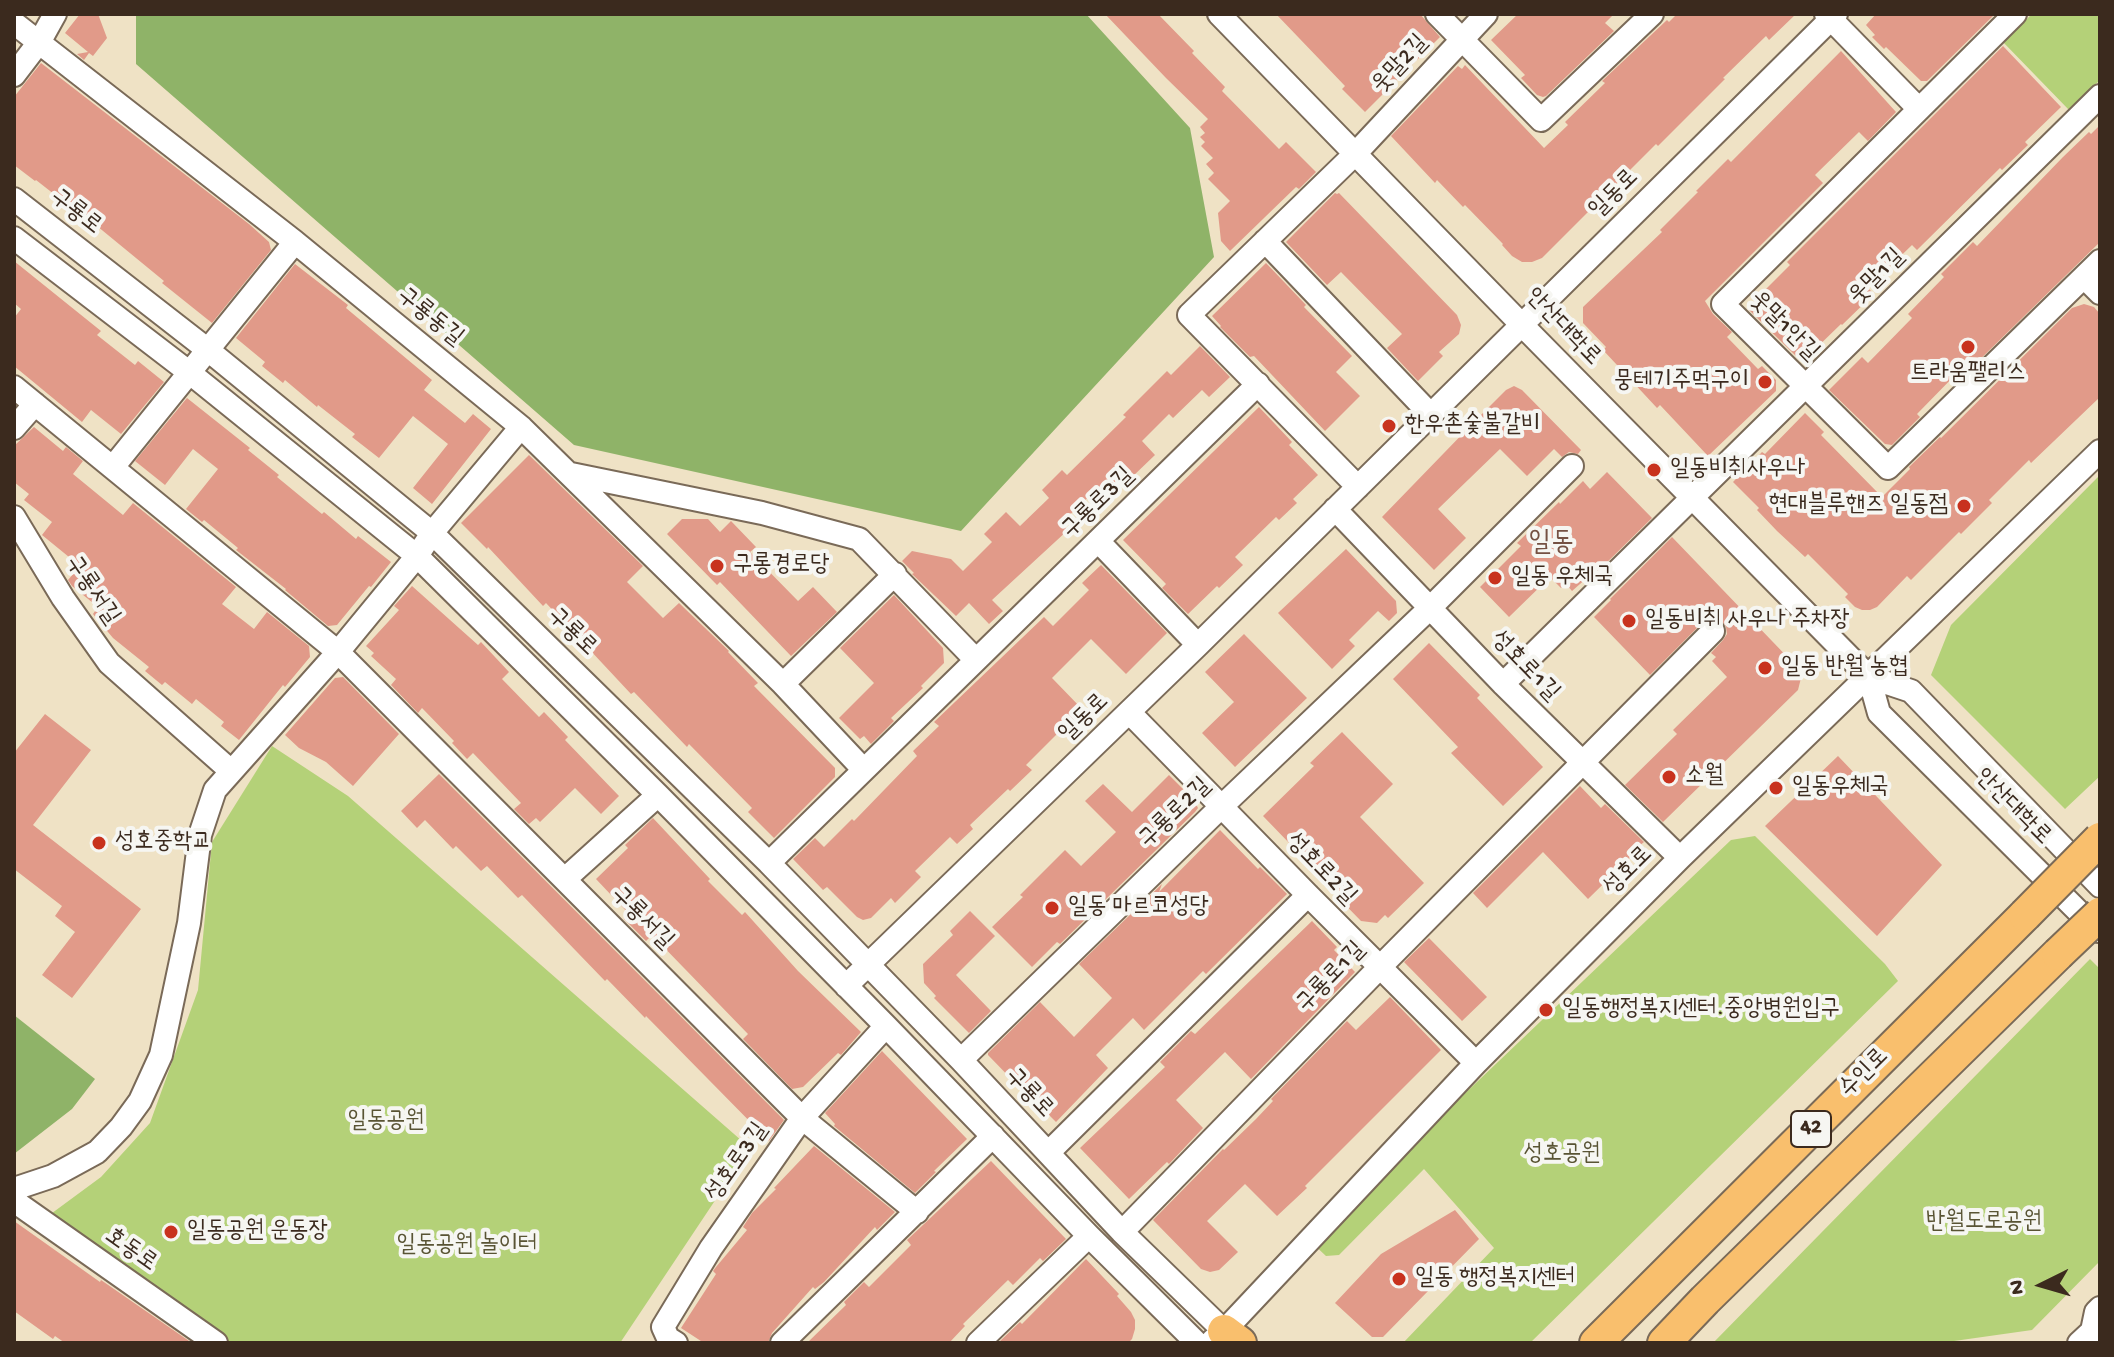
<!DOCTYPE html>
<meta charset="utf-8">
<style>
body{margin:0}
#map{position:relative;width:2114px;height:1357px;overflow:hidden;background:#efe2c5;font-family:"Gochi Hand",sans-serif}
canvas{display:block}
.frame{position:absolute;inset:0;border:16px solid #3b2a1e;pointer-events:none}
.north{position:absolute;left:2002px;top:1245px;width:80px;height:80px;-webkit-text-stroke:6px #f6f6f2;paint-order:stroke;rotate:265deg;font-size:22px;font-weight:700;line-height:32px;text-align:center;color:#3b2a1e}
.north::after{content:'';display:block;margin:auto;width:28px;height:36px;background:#3b2a1e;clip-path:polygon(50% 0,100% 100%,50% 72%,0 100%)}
</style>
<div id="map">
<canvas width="2114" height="1357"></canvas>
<div class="frame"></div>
<div class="north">N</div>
</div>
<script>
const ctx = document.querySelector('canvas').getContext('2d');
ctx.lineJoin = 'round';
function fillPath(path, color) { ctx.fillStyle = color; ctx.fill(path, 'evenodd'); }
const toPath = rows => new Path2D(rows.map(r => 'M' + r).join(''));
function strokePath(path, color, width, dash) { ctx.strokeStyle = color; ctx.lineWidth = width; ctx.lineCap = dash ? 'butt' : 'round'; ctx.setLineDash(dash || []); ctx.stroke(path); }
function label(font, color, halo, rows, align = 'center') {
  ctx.font = font + ' "Gochi Hand","Poor Story",sans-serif'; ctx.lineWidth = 8; ctx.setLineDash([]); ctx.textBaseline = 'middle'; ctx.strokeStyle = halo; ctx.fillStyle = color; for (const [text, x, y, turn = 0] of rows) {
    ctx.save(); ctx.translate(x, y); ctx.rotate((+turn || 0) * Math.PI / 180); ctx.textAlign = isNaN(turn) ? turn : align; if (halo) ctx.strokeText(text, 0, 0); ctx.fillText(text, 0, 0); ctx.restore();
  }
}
fillPath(toPath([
 [2032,14,2100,14,2100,80,2069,110,2003,42],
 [2100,475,2100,776,2065,809,1931,675,1951,625],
 [272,746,348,796,750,1148,620,1343,230,1343,44,1219,101,1177,150,1123,198,990,212,842],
 [1755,836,1885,964,1898,981,1530,1343,1403,1343,1494,1248,1424,1169,1339,1255,1326,1256,1310,1241,1731,840],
 [2090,959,2100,969,2100,1261,2032,1330,1940,1343,1713,1343]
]), '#b4d178');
fillPath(toPath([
 [136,14,1086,14,1190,128,1214,257,961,531,574,445,136,64],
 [14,1015,95,1079,72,1109,14,1154]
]), '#8fb368');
fillPath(toPath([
 [80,14,98,14,107,38,93,56,89,53,84,60,77,54,88,52,65,33],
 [1105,14,1158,14,1194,51,1192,53,1225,87,1222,91,1279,149,1286,142,1316,172,1299,189,1296,187,1230,251,1221,241,1218,213,1230,201,1208,179,1214,173,1206,164,1213,158,1201,146,1205,142,1200,137,1205,133,1200,127,1208,119,1166,78],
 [1276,14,1420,14,1440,37,1365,112,1342,89,1345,86],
 [1518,14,1614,14,1605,23,1614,31,1546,96,1543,97,1537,95,1521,78,1525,75,1491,40],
 [1677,14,1796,14,1769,40,1766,36,1723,78,1725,79,1658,146,1656,144,1542,258,1532,262,1522,262,1512,256,1502,245,1503,244,1465,205,1463,207,1437,180,1435,183,1391,136,1458,66,1462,69,1465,65,1544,148,1568,125,1565,122,1605,83,1602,81,1667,20,1669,22],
 [1876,14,1995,14,1927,81,1921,81,1886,47,1884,49,1872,37,1875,35,1866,25],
 [2003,46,2061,107,2025,142,2028,145,2002,170,2000,168,1917,250,1912,245,1868,288,1874,294,1842,325,1841,324,1809,355,1797,357,1747,308,1790,265,1787,262],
 [1841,51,1896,112,1868,141,1859,132,1815,175,1823,183,1705,301,1713,314,1732,332,1727,337,1758,369,1762,366,1776,380,1776,391,1708,456,1660,405,1657,408,1603,350,1606,347,1583,323,1583,307,1662,232,1660,230,1698,192,1696,191,1728,159,1731,162],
 [41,63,249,224,269,242,271,250,212,323,162,283,164,281,97,226,96,227,36,180,35,181,14,165,14,97],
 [2100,125,2100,242,1967,372,1962,368,1917,414,1920,417,1892,445,1885,444,1829,390,1862,357,1868,363,1912,318,1908,314,1944,277,1941,274,1973,242,1977,246,2063,157,2089,132,2091,134],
 [1335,193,1337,194,1339,193,1457,315,1461,325,1459,334,1439,352,1443,356,1418,381,1387,348,1402,334,1341,272,1327,285,1286,242],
 [14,261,101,331,97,335,135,365,138,361,164,382,121,434,91,410,82,422,14,366,14,318,21,309,14,303],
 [1266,263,1306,305,1304,307,1352,356,1336,372,1360,396,1325,431,1254,356,1250,357,1220,327,1221,326,1212,316],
 [295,264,348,305,346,308,432,380,424,390,465,423,473,414,491,429,432,504,413,488,448,444,413,416,379,458,352,437,355,434,318,405,317,407,285,380,283,383,262,366,265,362,236,338],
 [2084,304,2094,307,2100,314,2100,397,2031,463,2029,460,1989,500,1992,503,1961,534,1959,532,1911,580,1907,576,1877,607,1870,610,1862,610,1855,607,1845,597,1848,594,1808,554,1805,557,1777,531,1757,510,1759,508,1733,482,1762,452,1765,454,1805,413,1824,432,1821,435,1882,497,1910,469,1909,467,1940,437,1941,438,2072,308],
 [1200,346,1230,377,1209,397,1202,390,1173,418,1169,414,1142,441,1155,455,1131,478,1128,475,1104,498,1096,490,1061,523,1068,530,992,600,1003,611,989,624,969,603,956,616,912,574,914,573,902,561,912,551,951,559,963,571,992,542,984,534,1006,512,1020,526,1049,498,1042,490,1062,470,1067,475,1126,417,1123,415,1167,371,1171,375],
 [1514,386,1522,390,1581,450,1578,454,1569,452,1562,457,1554,449,1527,476,1500,449,1438,509,1466,538,1434,570,1382,517,1474,422,1506,390],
 [187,398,250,448,248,450,279,475,277,477,322,514,324,512,356,539,358,536,391,562,371,587,369,586,337,625,328,626,285,590,286,589,236,550,238,548,204,520,202,522,186,509,218,469,193,449,165,485,135,461],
 [1259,407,1292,442,1289,445,1318,475,1293,499,1297,503,1279,520,1276,517,1235,557,1243,565,1219,588,1217,586,1188,614,1162,588,1166,584,1123,540],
 [34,427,63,451,66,447,83,461,73,474,123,515,133,503,236,587,222,604,254,629,267,612,309,646,310,657,285,687,283,685,239,740,221,726,224,722,196,699,192,704,165,682,162,685,145,671,149,667,113,638,93,614,98,607,72,586,68,580,80,566,42,535,52,522,24,500,29,494,14,482,14,446],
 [529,455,643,566,627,582,663,618,679,603,729,651,728,652,758,683,754,686,835,768,835,777,774,838,748,812,752,808,689,744,687,747,634,692,631,694,546,603,543,606,488,547,487,549,461,523],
 [1607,472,1652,518,1590,579,1588,577,1572,591,1566,584,1561,588,1550,577,1509,617,1480,587,1521,546,1517,543,1559,502,1560,504,1583,481,1590,489],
 [682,519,708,519,720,532,731,521,756,547,750,552,798,601,813,587,837,612,791,656,720,582,717,585,667,534],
 [1672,537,1797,667,1801,678,1798,690,1663,822,1625,785,1677,734,1673,730,1727,677,1712,661,1716,657,1711,653,1723,640,1727,634,1726,627,1722,621,1716,617,1704,621,1650,675,1594,617,1611,600,1610,599],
 [1346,549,1396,601,1397,613,1389,621,1378,611,1349,640,1355,646,1332,669,1278,613],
 [1101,565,1167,633,1126,674,1091,639,1052,678,1084,711,1066,729,1064,727,1026,765,1032,770,1010,791,1008,789,970,825,973,829,957,844,950,837,915,871,921,877,895,903,891,898,871,918,863,920,857,917,827,887,823,890,793,859,815,838,824,847,852,819,854,821,917,756,913,751,939,726,934,722,1044,617,1053,626,1089,590,1082,583],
 [412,586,478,645,481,642,509,672,502,679,539,717,544,712,568,737,565,740,619,796,601,814,575,788,540,822,536,818,529,824,514,809,521,803,473,753,467,759,452,743,454,741,422,708,418,713,391,685,396,679,371,656,374,653,366,646,399,610,394,606],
 [894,595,943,648,944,663,921,686,923,688,891,718,894,721,871,744,864,736,860,739,839,718,874,683,840,648],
 [1244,634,1307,698,1235,767,1202,733,1234,702,1205,672],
 [1429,643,1480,695,1477,698,1543,767,1503,806,1451,753,1458,747,1393,679],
 [343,677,399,734,353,786,326,762,299,748,285,735,335,678],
 [45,714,91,750,33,825,141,909,72,998,42,975,75,932,55,916,62,906,14,869,14,753],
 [1342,732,1393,784,1360,817,1424,883,1388,918,1385,915,1377,923,1361,921,1319,878,1321,876,1263,816,1314,766,1310,763],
 [1838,756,1942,865,1877,936,1765,826],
 [439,774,784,1120,769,1141,646,1016,645,1018,607,979,605,981,522,895,518,898,487,866,481,871,456,846,453,849,425,820,417,828,401,811],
 [1169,775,1194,800,1198,808,1195,812,1060,944,1057,942,1032,967,992,927,1023,897,1020,895,1065,850,1081,866,1116,832,1085,801,1103,784,1132,812],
 [1580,786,1601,808,1605,804,1644,842,1639,846,1640,848,1588,899,1543,852,1487,908,1473,893],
 [653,818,710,879,708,881,742,915,745,912,798,971,861,1032,841,1055,838,1053,803,1087,792,1089,743,1039,748,1034,652,935,646,941,624,919,629,914,596,879,628,848,625,845],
 [1220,830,1258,869,1260,867,1287,894,1206,974,1203,971,1144,1030,1133,1018,1096,1055,1108,1068,1056,1122,1020,1086,1019,1087,988,1055,988,1053,1040,1002,1074,1037,1112,998,1079,964,1162,884,1159,892],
 [970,911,995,936,956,975,991,1011,969,1033,934,998,936,996,924,983,923,964,953,935,950,931],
 [1312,921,1337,947,1334,950,1355,972,1251,1079,1225,1052,1176,1100,1203,1128,1169,1164,1167,1162,1129,1199,1080,1148,1165,1067,1160,1062,1191,1031,1195,1034],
 [1429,938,1487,997,1462,1021,1404,962],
 [1390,997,1441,1050,1305,1186,1307,1188,1277,1216,1245,1184,1207,1221,1238,1252,1219,1270,1210,1272,1201,1269,1153,1220,1223,1149,1224,1150,1256,1119,1273,1101,1271,1099,1347,1021,1356,1030],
 [882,1051,967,1139,934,1171,936,1172,915,1193,834,1126,835,1124,825,1113],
 [814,1146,895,1212,877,1230,875,1227,824,1282,815,1289,813,1287,772,1333,768,1343,704,1343,681,1328,716,1274,713,1271,716,1267,747,1230,743,1227,752,1213,776,1189,774,1188],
 [991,1161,1066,1239,1043,1261,1040,1258,1013,1285,1008,1280,963,1324,965,1326,949,1343,807,1343,846,1305,844,1302,864,1282,869,1287,911,1245,907,1240],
 [1455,1210,1479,1239,1383,1337,1372,1337,1335,1303,1381,1254],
 [14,1221,100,1282,101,1280,192,1343,65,1343,55,1336,53,1339,14,1311],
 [1086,1259,1119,1294,1117,1296,1131,1312,1135,1320,1135,1329,1132,1339,1128,1343,998,1343,1020,1322,1022,1324]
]), '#e19a89');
const minor = toPath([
 [1219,14,1521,324,1869,677,1911,691,2100,886],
 [1437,14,1541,120,1652,14],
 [1826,14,1919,109],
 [2015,14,1723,304,1888,468,2100,261],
 [14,23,295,242,521,427,783,684,863,769],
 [14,75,40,41,55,14],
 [14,199,208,350,432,533,769,863,961,1060,1122,1232,1224,1331],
 [14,238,190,373,417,556,658,795,886,1026,1089,1236,1197,1343],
 [1265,241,1431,415],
 [2084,277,2100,293],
 [14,387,338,652,802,1118,917,1212],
 [14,428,35,404],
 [113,467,295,242],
 [571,474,762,513,859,539,975,659],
 [1358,487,1189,315,1356,153,1486,14],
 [1335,509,1503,684,1680,858],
 [14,517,63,598,109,663,231,771],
 [1098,541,1198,645],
 [1869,677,1879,713,2098,931],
 [783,684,895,574],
 [1503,684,2100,96],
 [1129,712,1308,895,1476,1063],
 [769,863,1258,384],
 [565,879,658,795],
 [846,986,1198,645,1836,14],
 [961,1060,1222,806,1430,608,1572,466],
 [1048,1153,1308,895],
 [14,1189,53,1176,97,1152,121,1127,140,1101,161,1055,189,923,200,835,215,790,338,652,417,556,432,533,521,427],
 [14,1201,216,1343],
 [1122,1232,1380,967,1713,631],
 [2092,1331,2096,1312,2100,1308],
 [1213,1340,1224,1331,1476,1063,1680,858,2100,451],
 [676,1343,668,1338,663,1327,711,1248,802,1118,886,1026],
 [782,1343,993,1136],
 [978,1343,1089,1236],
 [2079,1343,2092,1331,2100,1329]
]);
const highway = toPath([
 [1224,1331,1240,1343],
 [1596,1343,2025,915],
 [1664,1343,1705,1300,2058,954]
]);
strokePath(minor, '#7a6a58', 26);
strokePath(highway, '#7a6a58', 36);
strokePath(minor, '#fff', 22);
strokePath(highway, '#f9bf6d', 32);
const highwayBridge = toPath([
 [2025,915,2100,839],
 [2058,954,2100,914]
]);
strokePath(highwayBridge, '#7a6a58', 36, []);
strokePath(highwayBridge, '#f9bf6d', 32);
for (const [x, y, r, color] of [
 [1968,347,8,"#c8321e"],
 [1765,382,8,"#c8321e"],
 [1389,426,8,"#c8321e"],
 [1654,470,8,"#c8321e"],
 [1964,506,8,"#c8321e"],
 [717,566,8,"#c8321e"],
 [1495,578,8,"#c8321e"],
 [1629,621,8,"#c8321e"],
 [1765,668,8,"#c8321e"],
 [1669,777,8,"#c8321e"],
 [1776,788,8,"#c8321e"],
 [99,843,8,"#c8321e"],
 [1052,908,8,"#c8321e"],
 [1546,1010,8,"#c8321e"],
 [171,1232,8,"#c8321e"],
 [1399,1279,8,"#c8321e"]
]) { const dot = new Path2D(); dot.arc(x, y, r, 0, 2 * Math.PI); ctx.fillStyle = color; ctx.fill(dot); strokePath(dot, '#f6f6f2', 3); }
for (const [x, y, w] of [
 [1811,1129,40]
]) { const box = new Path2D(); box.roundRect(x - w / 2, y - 18, w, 36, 6); ctx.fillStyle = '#f6f6f2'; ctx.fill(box); strokePath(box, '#3b2a1e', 2); }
label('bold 22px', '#3b2a1e', null, [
 ["42",1811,1129]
]);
label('24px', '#3b2a1e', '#f6f6f2', [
 ["웃말2길",1401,65,-47],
 ["일동로",1615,195,-45],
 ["구룡로",75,213,38],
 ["웃말1길",1878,278,-45],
 ["구룡동길",429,318,39],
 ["웃말1안길",1783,327,45],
 ["안산대학로",1562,328,46],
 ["구룡로3길",1099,504,-44],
 ["구룡서길",91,591,56],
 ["구룡로",571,633,44],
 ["성호로1길",1524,667,46],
 ["일동로",1085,719,-44],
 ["안산대학로",2012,808,45],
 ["구룡로2길",1176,814,-44],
 ["성호로2길",1320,870,46],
 ["성호로",1629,872,-45],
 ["구룡서길",641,919,45],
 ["구룡로1길",1332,978,-46],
 ["수인로",1865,1074,-45],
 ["구룡로",1028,1094,47],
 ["성호로3길",738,1163,-55],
 ["호동로",130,1251,35]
]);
label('24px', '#3b2a1e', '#f6f6f2', [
 ["트라움팰리스",1968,374,"center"],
 ["뭉테기주먹구이",1749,382,"right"],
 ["한우촌숯불갈비",1405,426],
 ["일동비취사우나",1670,470],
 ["현대블루핸즈 일동점",1948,506,"right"],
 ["구롱경로당",733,566],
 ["일동 우체국",1511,578],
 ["일동비취 사우나 주차장",1645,621],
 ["일동 반월 농협",1781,668],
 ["소월",1685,777],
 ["일동우체국",1792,788],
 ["성호중학교",115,843],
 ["일동 마르코성당",1068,908],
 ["일동행정복지센터.중앙병원입구",1562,1010],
 ["일동공원 운동장",187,1232],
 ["일동 행정복지센터",1415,1279]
], 'left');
label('24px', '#595434', '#f6f6f2', [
 ["일동공원",386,1122],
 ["성호공원",1562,1155],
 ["반월도로공원",1984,1223],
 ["일동공원 놀이터",467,1246]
]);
label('28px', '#755143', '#f6f6f2', [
 ["일동",1551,545]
]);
</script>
